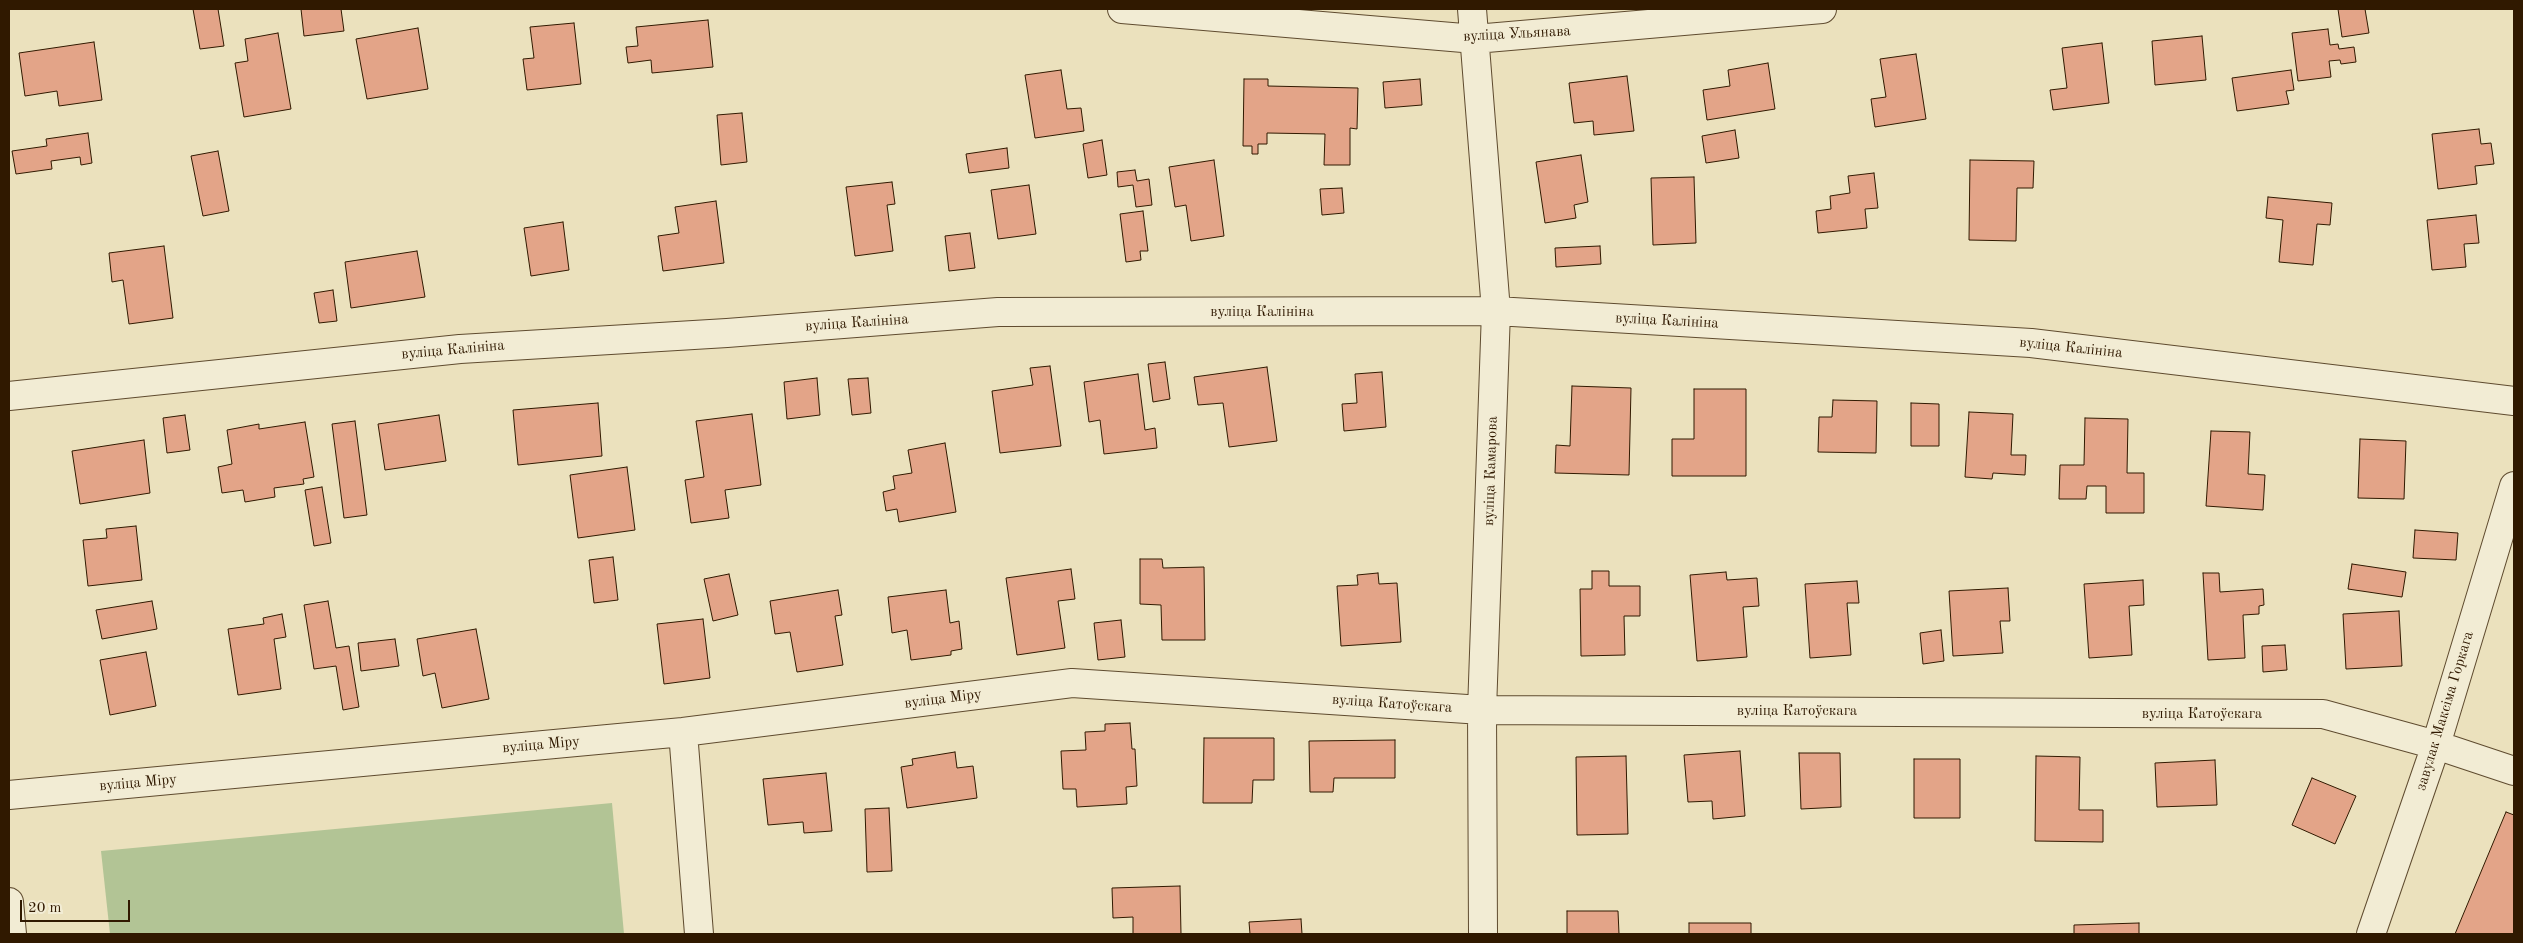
<!DOCTYPE html>
<meta charset="utf-8">
<style>
body{margin:0}
#map{position:relative;width:2523px;height:943px;overflow:hidden;background:#ebe1bd;font-family:"Old Standard TT",serif}
canvas{display:block}
.frame{position:absolute;inset:0;border:10px solid #301900;pointer-events:none}
.scale{position:absolute;left:20px;top:900px;width:110px;height:22px;box-sizing:border-box;border:2px solid #301900;border-top:0;padding-left:6px;font-size:15px;line-height:18px;white-space:nowrap;color:#301900;-webkit-text-stroke:4px #f2ecd4;paint-order:stroke}
</style>
<div id="map">
<canvas width="2523" height="943"></canvas>
<div class="frame"></div>
<div class="scale">20 m</div>
</div>
<script>
const ctx = document.querySelector('canvas').getContext('2d');
ctx.lineJoin = 'round';
function fillPath(path, color) { ctx.fillStyle = color; ctx.fill(path, 'evenodd'); }
const toPath = rows => new Path2D(rows.map(r => 'M' + r).join(''));
function strokePath(path, color, width, dash) { ctx.strokeStyle = color; ctx.lineWidth = width; ctx.lineCap = dash ? 'butt' : 'round'; ctx.setLineDash(dash || []); ctx.stroke(path); }
function label(font, color, halo, rows, align = 'center') {
  ctx.font = font + ' "Old Standard TT",serif'; ctx.lineWidth = 4; ctx.setLineDash([]); ctx.textBaseline = 'middle'; ctx.strokeStyle = halo; ctx.fillStyle = color; for (const [text, x, y, turn = 0] of rows) {
    ctx.save(); ctx.translate(x, y); ctx.rotate((+turn || 0) * Math.PI / 180); ctx.textAlign = isNaN(turn) ? turn : align; if (halo) ctx.strokeText(text, 0, 0); ctx.fillText(text, 0, 0); ctx.restore();
  }
}
fillPath(toPath([
 [612,803,624,934,110,934,101,851]
]), '#b2c495');
const building = toPath([
 [193,9,218,9,224,46,200,49,193,9],
 [301,9,341,9,344,31,304,36,301,9],
 [2338,9,2365,9,2369,33,2342,37,2338,9],
 [708,20,713,67,652,73,651,60,628,63,626,47,638,46,636,27,708,20],
 [574,23,581,84,527,90,523,59,534,58,530,27,574,23],
 [418,28,428,89,367,99,356,39,418,28],
 [2328,29,2330,45,2338,44,2339,49,2354,47,2356,62,2341,64,2340,60,2329,61,2331,77,2298,81,2292,33,2328,29],
 [278,33,291,109,244,117,235,63,248,61,245,39,278,33],
 [2202,36,2206,80,2155,85,2152,41,2202,36],
 [94,42,102,100,59,106,57,91,25,96,19,53,94,42],
 [2102,43,2109,103,2053,110,2050,90,2067,88,2062,48,2102,43],
 [1916,54,1926,119,1875,127,1871,99,1886,97,1880,59,1916,54],
 [1768,63,1775,109,1707,120,1703,90,1730,86,1728,70,1768,63],
 [1061,70,1067,109,1081,108,1084,131,1035,138,1025,75,1061,70],
 [2291,70,2294,90,2286,91,2289,104,2237,111,2232,78,2291,70],
 [1627,76,1634,131,1594,135,1593,121,1574,123,1569,83,1627,76],
 [1244,79,1268,79,1268,86,1358,88,1357,129,1350,128,1350,165,1324,165,1325,134,1267,133,1267,144,1258,144,1258,154,1252,154,1252,146,1243,146,1244,79],
 [1420,79,1422,105,1385,108,1383,82,1420,79],
 [742,113,747,162,721,165,717,115,742,113],
 [2479,129,2481,144,2491,143,2494,164,2475,166,2477,184,2438,189,2432,134,2479,129],
 [1735,130,1739,158,1706,163,1702,136,1735,130],
 [88,133,92,163,81,165,80,157,51,161,52,169,16,174,12,151,47,146,46,139,88,133],
 [1102,140,1107,175,1088,178,1083,144,1102,140],
 [1007,148,1009,168,969,173,966,154,1007,148],
 [218,151,229,211,203,216,191,156,218,151],
 [1581,155,1588,202,1574,205,1576,218,1545,223,1536,162,1581,155],
 [1214,160,1224,236,1191,241,1186,205,1175,207,1169,167,1214,160],
 [1970,160,2034,161,2033,188,2017,188,2016,241,1969,240,1970,160],
 [1135,170,1137,181,1149,179,1152,205,1136,207,1133,185,1118,187,1117,172,1135,170],
 [1874,173,1878,208,1865,209,1867,228,1818,233,1816,211,1831,209,1830,196,1850,193,1848,176,1874,173],
 [1694,177,1696,243,1653,245,1651,178,1694,177],
 [892,182,895,204,887,205,893,251,855,256,846,187,892,182],
 [1029,185,1036,234,998,239,991,190,1029,185],
 [1342,188,1344,213,1322,215,1320,189,1342,188],
 [2268,197,2332,203,2330,225,2317,224,2313,265,2279,262,2283,220,2266,218,2268,197],
 [716,201,724,263,663,271,658,236,679,233,675,207,716,201],
 [1143,211,1148,251,1140,251,1141,260,1126,262,1120,214,1143,211],
 [2476,215,2479,243,2464,244,2466,267,2432,270,2427,220,2476,215],
 [563,222,569,270,531,276,524,228,563,222],
 [970,233,975,268,949,271,945,236,970,233],
 [164,246,173,318,129,324,123,280,112,282,109,253,164,246],
 [1600,246,1601,264,1556,267,1555,248,1600,246],
 [417,251,425,297,351,308,345,262,417,251],
 [333,290,337,321,319,323,314,293,333,290],
 [1165,362,1170,399,1153,402,1148,364,1165,362],
 [1050,366,1061,446,1000,453,992,391,1033,385,1030,368,1050,366],
 [1267,367,1277,441,1229,447,1223,403,1198,405,1194,377,1267,367],
 [1382,372,1386,427,1344,431,1342,404,1357,403,1355,374,1382,372],
 [1138,374,1145,430,1155,428,1157,448,1104,454,1100,420,1089,422,1084,382,1138,374],
 [817,378,820,415,787,419,784,382,817,378],
 [868,378,871,413,852,415,848,379,868,378],
 [1572,386,1631,388,1629,475,1555,473,1556,445,1570,446,1572,386],
 [1694,389,1746,389,1746,476,1672,476,1672,439,1694,439,1694,389],
 [1833,400,1877,401,1876,453,1818,452,1819,417,1832,417,1833,400],
 [598,403,602,456,518,465,513,410,598,403],
 [1911,403,1939,404,1939,446,1911,446,1911,403],
 [1969,412,2013,414,2011,455,2026,455,2025,475,1993,473,1992,479,1965,477,1969,412],
 [752,414,761,485,725,490,729,518,691,523,685,480,704,477,696,421,752,414],
 [185,415,190,450,167,453,163,418,185,415],
 [439,415,446,461,385,470,378,424,439,415],
 [2085,418,2128,419,2127,473,2144,473,2144,513,2106,513,2106,486,2087,486,2086,499,2059,499,2060,465,2084,465,2085,418],
 [355,421,367,515,344,518,332,424,355,421],
 [305,422,314,477,303,479,304,484,274,488,275,497,245,502,243,490,222,493,218,467,232,464,227,430,259,424,259,429,305,422],
 [2211,431,2250,432,2248,474,2265,475,2263,510,2206,506,2211,431],
 [2360,439,2406,441,2404,499,2358,498,2360,439],
 [144,440,150,493,80,504,72,451,144,440],
 [945,443,956,512,899,522,897,509,886,511,883,492,895,489,893,476,912,473,908,450,945,443],
 [627,467,635,530,578,538,570,475,627,467],
 [322,487,331,543,314,546,305,490,322,487],
 [136,526,142,580,88,586,83,540,107,538,106,529,136,526],
 [2415,530,2458,533,2456,560,2413,558,2415,530],
 [613,557,618,600,594,603,589,560,613,557],
 [1140,559,1162,559,1163,568,1204,567,1205,640,1162,640,1161,605,1140,604,1140,559],
 [2352,564,2406,572,2402,597,2348,589,2352,564],
 [1071,569,1075,599,1058,601,1065,648,1017,655,1006,578,1071,569],
 [1592,571,1609,571,1609,586,1640,586,1640,616,1624,616,1625,655,1581,656,1580,589,1592,589,1592,571],
 [1726,572,1727,580,1757,578,1759,606,1743,607,1747,657,1697,661,1690,575,1726,572],
 [1378,573,1379,584,1397,583,1401,642,1341,646,1337,586,1358,585,1357,575,1378,573],
 [2203,573,2219,573,2220,592,2263,589,2264,605,2259,606,2259,614,2243,615,2245,658,2208,660,2203,573],
 [729,574,738,615,713,621,704,579,729,574],
 [2143,580,2144,605,2129,606,2132,655,2089,658,2084,584,2143,580],
 [1857,581,1859,603,1847,603,1851,655,1810,658,1805,584,1857,581],
 [2008,588,2010,621,2000,621,2003,653,1953,656,1949,591,2008,588],
 [838,590,842,615,835,616,843,665,797,672,790,632,775,634,770,601,838,590],
 [946,590,950,623,959,621,962,649,951,651,951,655,911,660,907,630,892,633,888,597,946,590],
 [152,601,157,629,102,639,96,610,152,601],
 [328,601,336,648,349,646,359,707,343,710,336,666,314,669,304,605,328,601],
 [2399,611,2402,666,2346,669,2343,614,2399,611],
 [282,614,286,637,274,639,281,689,238,695,228,629,264,624,263,618,282,614],
 [703,619,710,678,664,684,657,624,703,619],
 [1121,620,1125,657,1098,660,1094,623,1121,620],
 [476,629,489,699,442,708,435,673,423,676,417,639,476,629],
 [1941,630,1944,661,1923,664,1920,633,1941,630],
 [395,639,399,666,361,671,358,643,395,639],
 [2285,645,2287,670,2263,672,2262,646,2285,645],
 [146,652,156,706,110,715,100,660,146,652],
 [1130,723,1132,749,1135,749,1137,786,1126,787,1127,804,1077,807,1076,789,1063,789,1061,751,1086,750,1085,732,1105,731,1105,724,1130,723],
 [1204,738,1274,738,1274,780,1253,780,1252,803,1203,803,1204,738],
 [1395,740,1395,778,1334,778,1333,792,1310,792,1309,741,1395,740],
 [1740,751,1745,816,1713,819,1712,801,1688,802,1684,755,1740,751],
 [955,752,957,768,973,766,977,798,907,808,901,767,913,765,912,759,955,752],
 [1799,753,1840,753,1841,807,1801,809,1799,753],
 [1626,756,1628,834,1577,835,1576,757,1626,756],
 [2036,756,2080,757,2079,810,2103,810,2103,842,2035,841,2036,756],
 [1914,759,1960,759,1960,818,1914,818,1914,759],
 [2215,760,2217,805,2157,807,2155,763,2215,760],
 [826,773,832,831,804,833,803,822,768,825,763,779,826,773],
 [2312,778,2356,796,2335,844,2292,825,2312,778],
 [889,808,892,871,867,872,865,809,889,808],
 [2506,812,2514,815,2514,934,2455,934,2506,812],
 [1180,886,1181,934,1133,934,1133,917,1113,918,1112,888,1180,886],
 [1567,911,1618,911,1619,934,1567,934,1567,911],
 [1301,919,1302,934,1250,934,1249,922,1301,919],
 [1689,923,1751,923,1751,934,1689,934,1689,923],
 [2139,923,2139,934,2074,934,2074,925,2139,923]
]);
fillPath(building, '#e3a488');
strokePath(building, '#301900', 1);
const minor = toPath([
 [1122,9,1475,39,1822,9],
 [1472,9,1496,311,1482,710,1483,934],
 [9,396,460,349,727,333,998,312,1496,311,2031,343,2514,401],
 [683,732,699,934],
 [9,795,683,732,1072,683,1482,710,2323,714,2436,745,2514,771],
 [9,902,12,934],
 [2371,934,2436,745,2514,486]
]);
strokePath(minor, '#5f4b2f', 30);
strokePath(minor, '#f2ecd4', 28);
label('15px', '#301900', '#f2ecd4', [
 ["вуліца Ульянава",1517,34,-3],
 ["вуліца Калініна",1262,312],
 ["вуліца Калініна",1667,321,3],
 ["вуліца Калініна",857,323,-4],
 ["вуліца Калініна",2071,348,6],
 ["вуліца Калініна",453,350,-5],
 ["вуліца Камарова",1491,471,-88],
 ["вуліца Міру",943,699,-7],
 ["вуліца Катоўскага",1392,704,4],
 ["вуліца Катоўскага",1797,711],
 ["завулак Максіма Горкага",2445,711,-73],
 ["вуліца Катоўскага",2202,714],
 ["вуліца Міру",541,745,-5],
 ["вуліца Міру",138,783,-5]
]);
</script>
